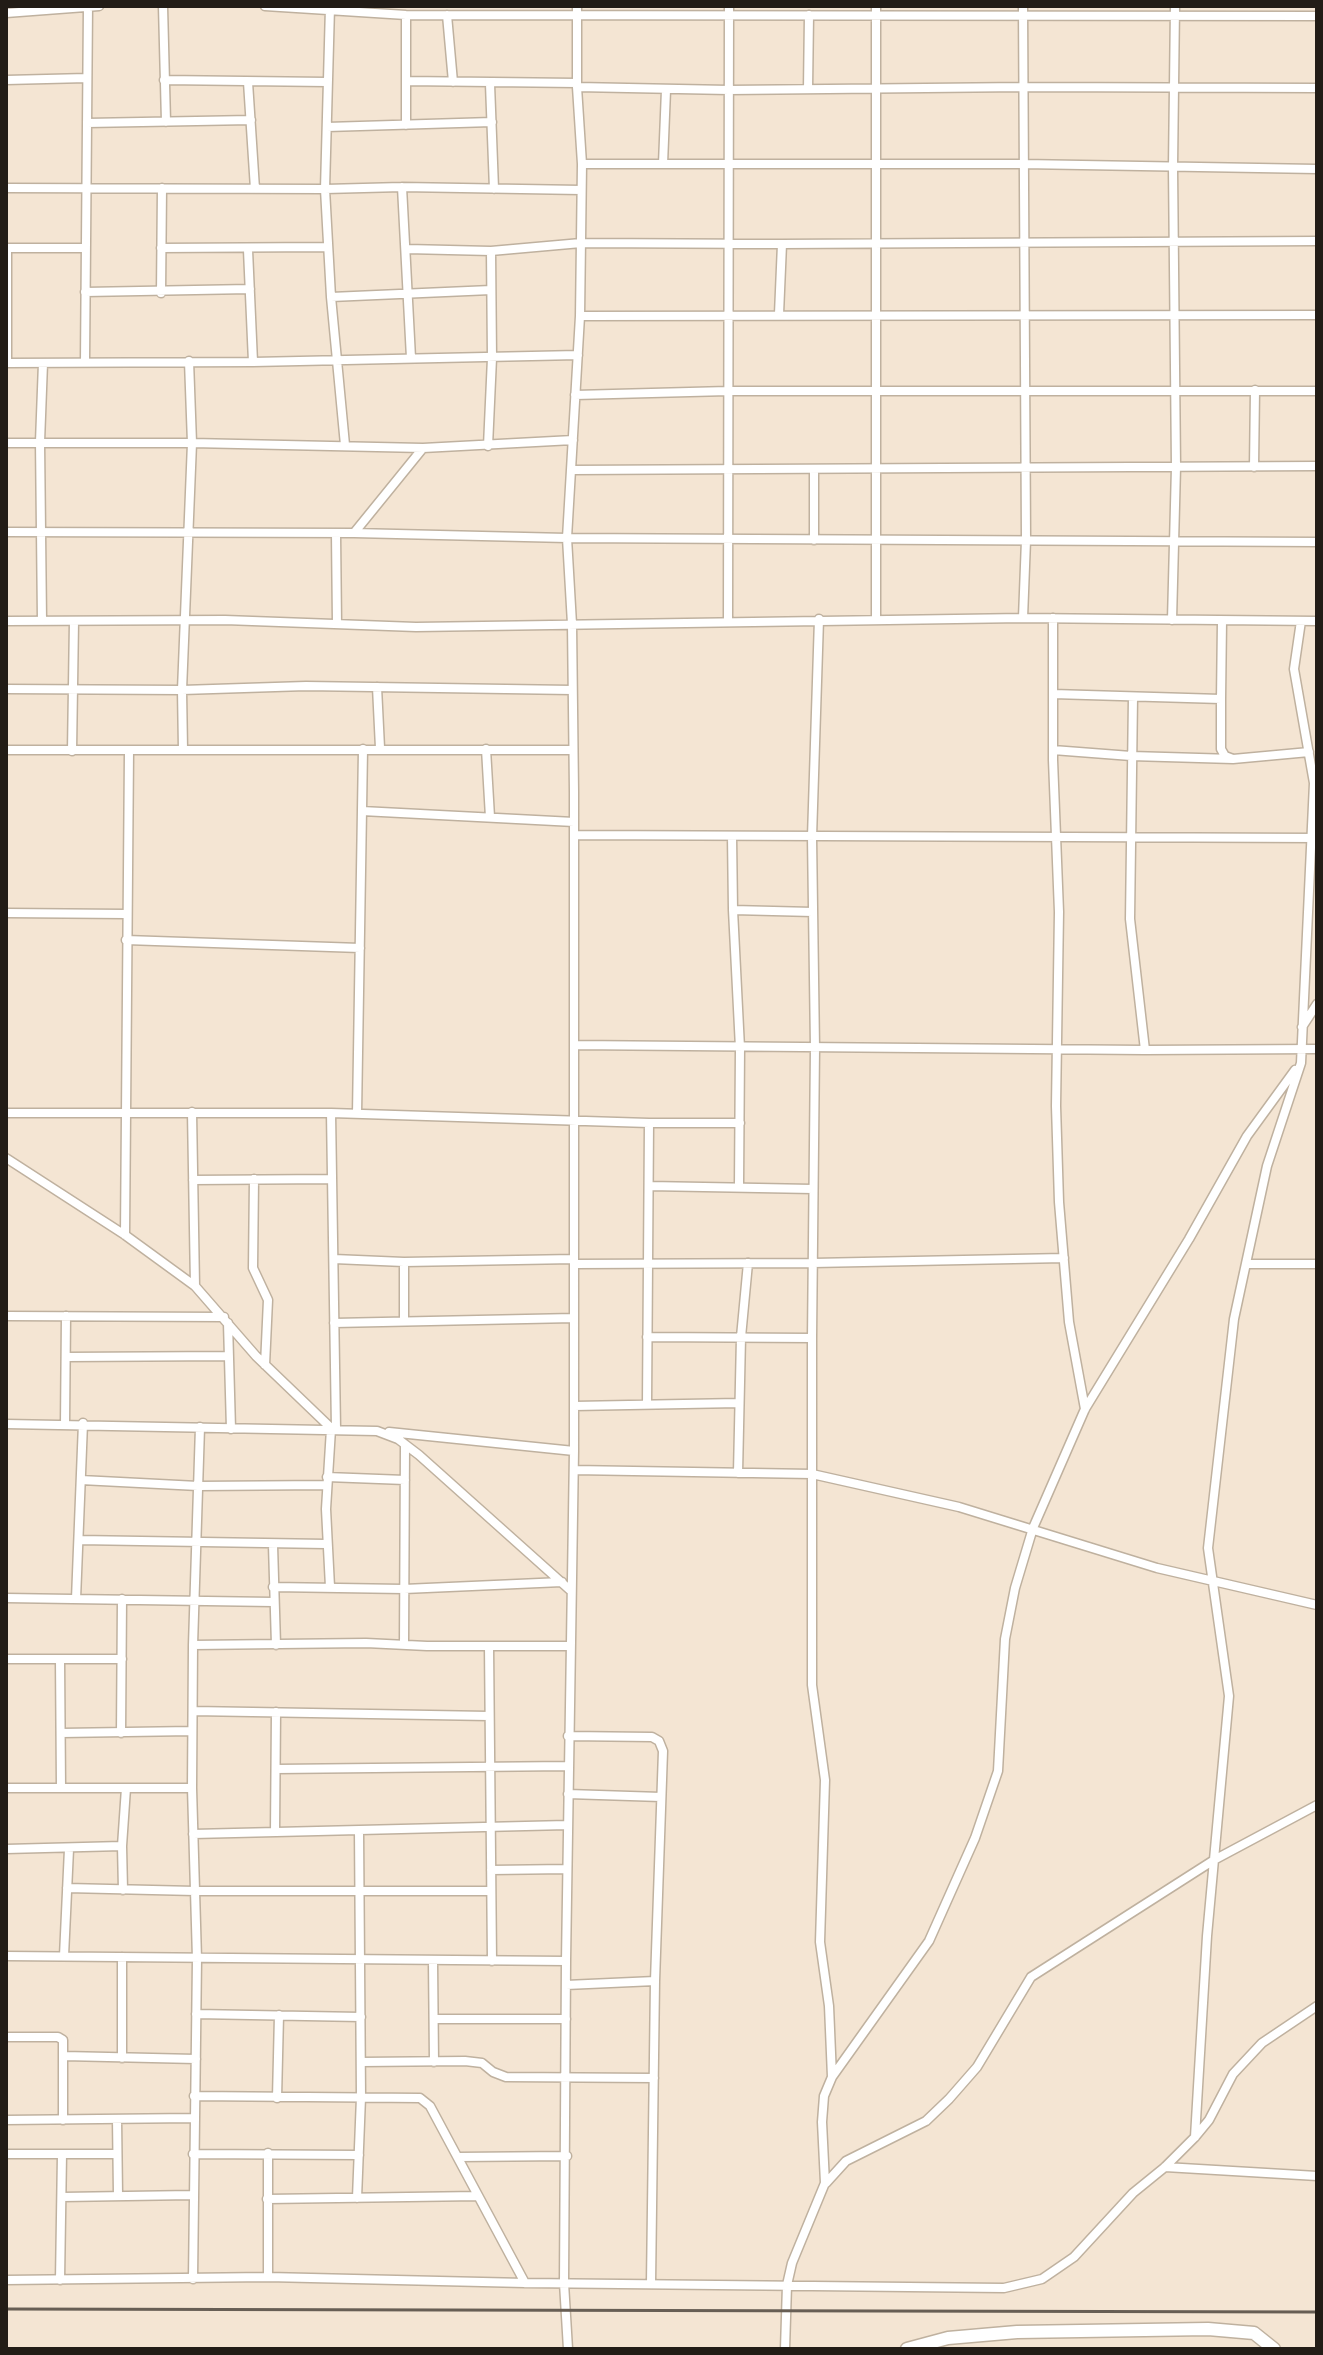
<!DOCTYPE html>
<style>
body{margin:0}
#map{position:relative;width:1323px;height:2355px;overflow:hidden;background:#f4e5d3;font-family:"Noto Sans",sans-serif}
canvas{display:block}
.frame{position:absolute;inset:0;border:8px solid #221c16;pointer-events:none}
</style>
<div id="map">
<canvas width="1323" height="2355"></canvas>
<div class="frame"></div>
</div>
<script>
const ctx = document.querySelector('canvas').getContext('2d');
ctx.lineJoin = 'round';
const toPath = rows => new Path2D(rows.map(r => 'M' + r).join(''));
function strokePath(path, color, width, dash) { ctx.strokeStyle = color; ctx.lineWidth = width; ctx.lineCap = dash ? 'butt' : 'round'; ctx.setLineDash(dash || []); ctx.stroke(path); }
const street = toPath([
 [163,6,166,122],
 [265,6,406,15,1317,16],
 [876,6,876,619],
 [1023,6,1026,540,1023,618],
 [330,7,325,189,331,297,345,445],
 [6,13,99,6],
 [447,15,453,82],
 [6,80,87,78],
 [164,80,327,82],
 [406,81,577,83],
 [248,82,255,189],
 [490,84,494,189],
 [577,87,729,90,1024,87,1317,88],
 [808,89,809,15],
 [87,123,251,120],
 [406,125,406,15],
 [327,127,492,122],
 [582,164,1023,164,1317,169],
 [663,164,666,90],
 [402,187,411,358],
 [6,188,325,189,402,187,581,190],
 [6,248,85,248],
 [161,248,327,247],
 [407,249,491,251,581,243,782,244,1317,241],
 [248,250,253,362],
 [85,292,250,289],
 [161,293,162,188],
 [331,297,491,290],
 [779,314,782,244],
 [580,316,1317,315],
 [85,361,88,6],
 [6,363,253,362,578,355],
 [7,363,7,248],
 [575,395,728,391,1317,391],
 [6,443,192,443,423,448],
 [488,446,492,358,491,251],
 [1254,467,1255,390],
 [572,470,1317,466],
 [6,532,354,533,423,448,573,440],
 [354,533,567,538,1317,542],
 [336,534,337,624],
 [814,540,814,469],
 [1053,618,1053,760,1059,912,1056,1106,1059,1202,1069,1322,1085,1409],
 [819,619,812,837,815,1048,812,1338,812,1685,825,1780,820,1942,829,2006,832,2077],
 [1172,620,1176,467,1173,167,1175,6],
 [6,621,225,620,416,627,1023,618,1317,621],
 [42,621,40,442,43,363],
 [728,621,729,6],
 [377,687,380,748],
 [6,689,182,690,306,686,572,690],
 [1053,694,1221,699,1222,621],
 [1133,697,1130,919,1145,1050],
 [1221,699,1221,749,1225,756,1233,759,1309,752],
 [486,749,490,817],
 [6,750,572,750],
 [183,750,182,690,192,443,189,361],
 [1053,750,1131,756,1233,759],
 [72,751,74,621],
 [362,811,574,822],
 [574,835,1317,838],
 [732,836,733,910,740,1048,739,1185],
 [733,910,813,912],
 [6,913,126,914],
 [126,940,360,948],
 [1302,1027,1317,1004],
 [574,1045,1145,1050,1317,1049],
 [192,1112,195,1286],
 [6,1113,331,1113,649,1123,740,1123],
 [331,1113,336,1429],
 [357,1114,363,749],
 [6,1158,125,1235,195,1286,256,1356,331,1428],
 [254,1179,253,1268,268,1300,265,1365],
 [193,1180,332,1179],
 [649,1186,813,1189],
 [125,1235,129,751],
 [334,1259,404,1262,574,1259],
 [574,1264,813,1263,1064,1258],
 [1246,1264,1317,1264],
 [6,1316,224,1317],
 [404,1321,404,1262],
 [228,1323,231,1429],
 [334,1323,574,1318],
 [647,1337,812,1338],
 [66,1357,229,1356],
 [647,1404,649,1123],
 [574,1406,739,1403],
 [6,1424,377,1431,398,1439,419,1455,570,1590],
 [65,1424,66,1316],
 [389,1432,574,1451],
 [574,1470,812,1474,959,1507,1157,1568,1317,1605],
 [738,1473,741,1337,748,1263],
 [327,1477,405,1480],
 [81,1480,198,1486,327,1485],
 [79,1540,326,1544],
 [273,1545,276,1645],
 [273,1587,404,1589,562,1582],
 [330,1587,326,1509,331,1429],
 [6,1598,273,1602],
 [76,1599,83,1423],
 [193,1645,366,1643,427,1646,569,1646],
 [404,1645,405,1445],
 [489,1646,492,1961],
 [6,1659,122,1659],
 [60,1660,61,1788],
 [193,1711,489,1716],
 [61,1733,192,1731],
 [121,1733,122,1599],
 [568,1736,652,1737,659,1741,663,1751,655,1981,651,2283],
 [276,1769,568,1766],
 [6,1788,192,1788],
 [568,1794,661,1797],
 [275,1832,276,1712],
 [193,1834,567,1825],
 [6,1849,122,1846],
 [491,1870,567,1869],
 [67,1888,195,1891,491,1891],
 [123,1890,122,1846,126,1788],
 [6,1956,566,1961],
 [64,1956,69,1849],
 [433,1961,434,2062],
 [566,1985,655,1981],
 [196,2014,361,2017],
 [434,2019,566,2019],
 [6,2037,58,2037,63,2040,63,2120],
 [64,2056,196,2059],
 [122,2058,122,1957],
 [361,2062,465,2061,482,2063,493,2072,506,2077,654,2078],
 [194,2096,420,2098,430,2106,525,2283],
 [277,2098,279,2015],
 [117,2119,118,2195],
 [6,2120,193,2118],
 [1195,2137,1207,1936,1229,1696,1208,1548,1234,1319,1267,1166,1301,1063,1314,783,1294,669,1301,621],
 [6,2154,117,2154],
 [193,2154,359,2155],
 [458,2157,567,2156],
 [1165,2167,1317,2176],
 [826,2183,846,2161,926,2121,949,2099,977,2067,1031,1977,1214,1860,1317,1805],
 [62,2197,192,2195],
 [357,2198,361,2097,359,1831],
 [267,2199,478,2196],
 [268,2277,268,2153],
 [193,2279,197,1959,192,1788,193,1645,200,1427],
 [6,2280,268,2277,525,2283,1004,2288,1042,2279,1074,2257,1133,2193,1165,2167,1195,2137,1209,2120,1233,2074,1262,2043,1317,2006],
 [60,2280,62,2154],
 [568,2349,564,2283,566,1961,574,1451,574,792,572,624,567,538,580,316,582,164,577,87,577,6],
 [785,2349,787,2285,792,2263,825,2183,822,2122,824,2096,832,2077,929,1941,975,1838,998,1771,1005,1639,1015,1588,1033,1528,1085,1409,1189,1239,1247,1136,1295,1070]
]);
const secondary = toPath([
 [907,2349,948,2338,1017,2332,1208,2329,1254,2333,1274,2349]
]);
strokePath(street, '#bfb19f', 11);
strokePath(secondary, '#bfb19f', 15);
strokePath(street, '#fff', 8);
strokePath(secondary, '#fff', 12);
strokePath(toPath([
 [6,2309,1317,2312]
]), '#675e54', 3);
</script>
